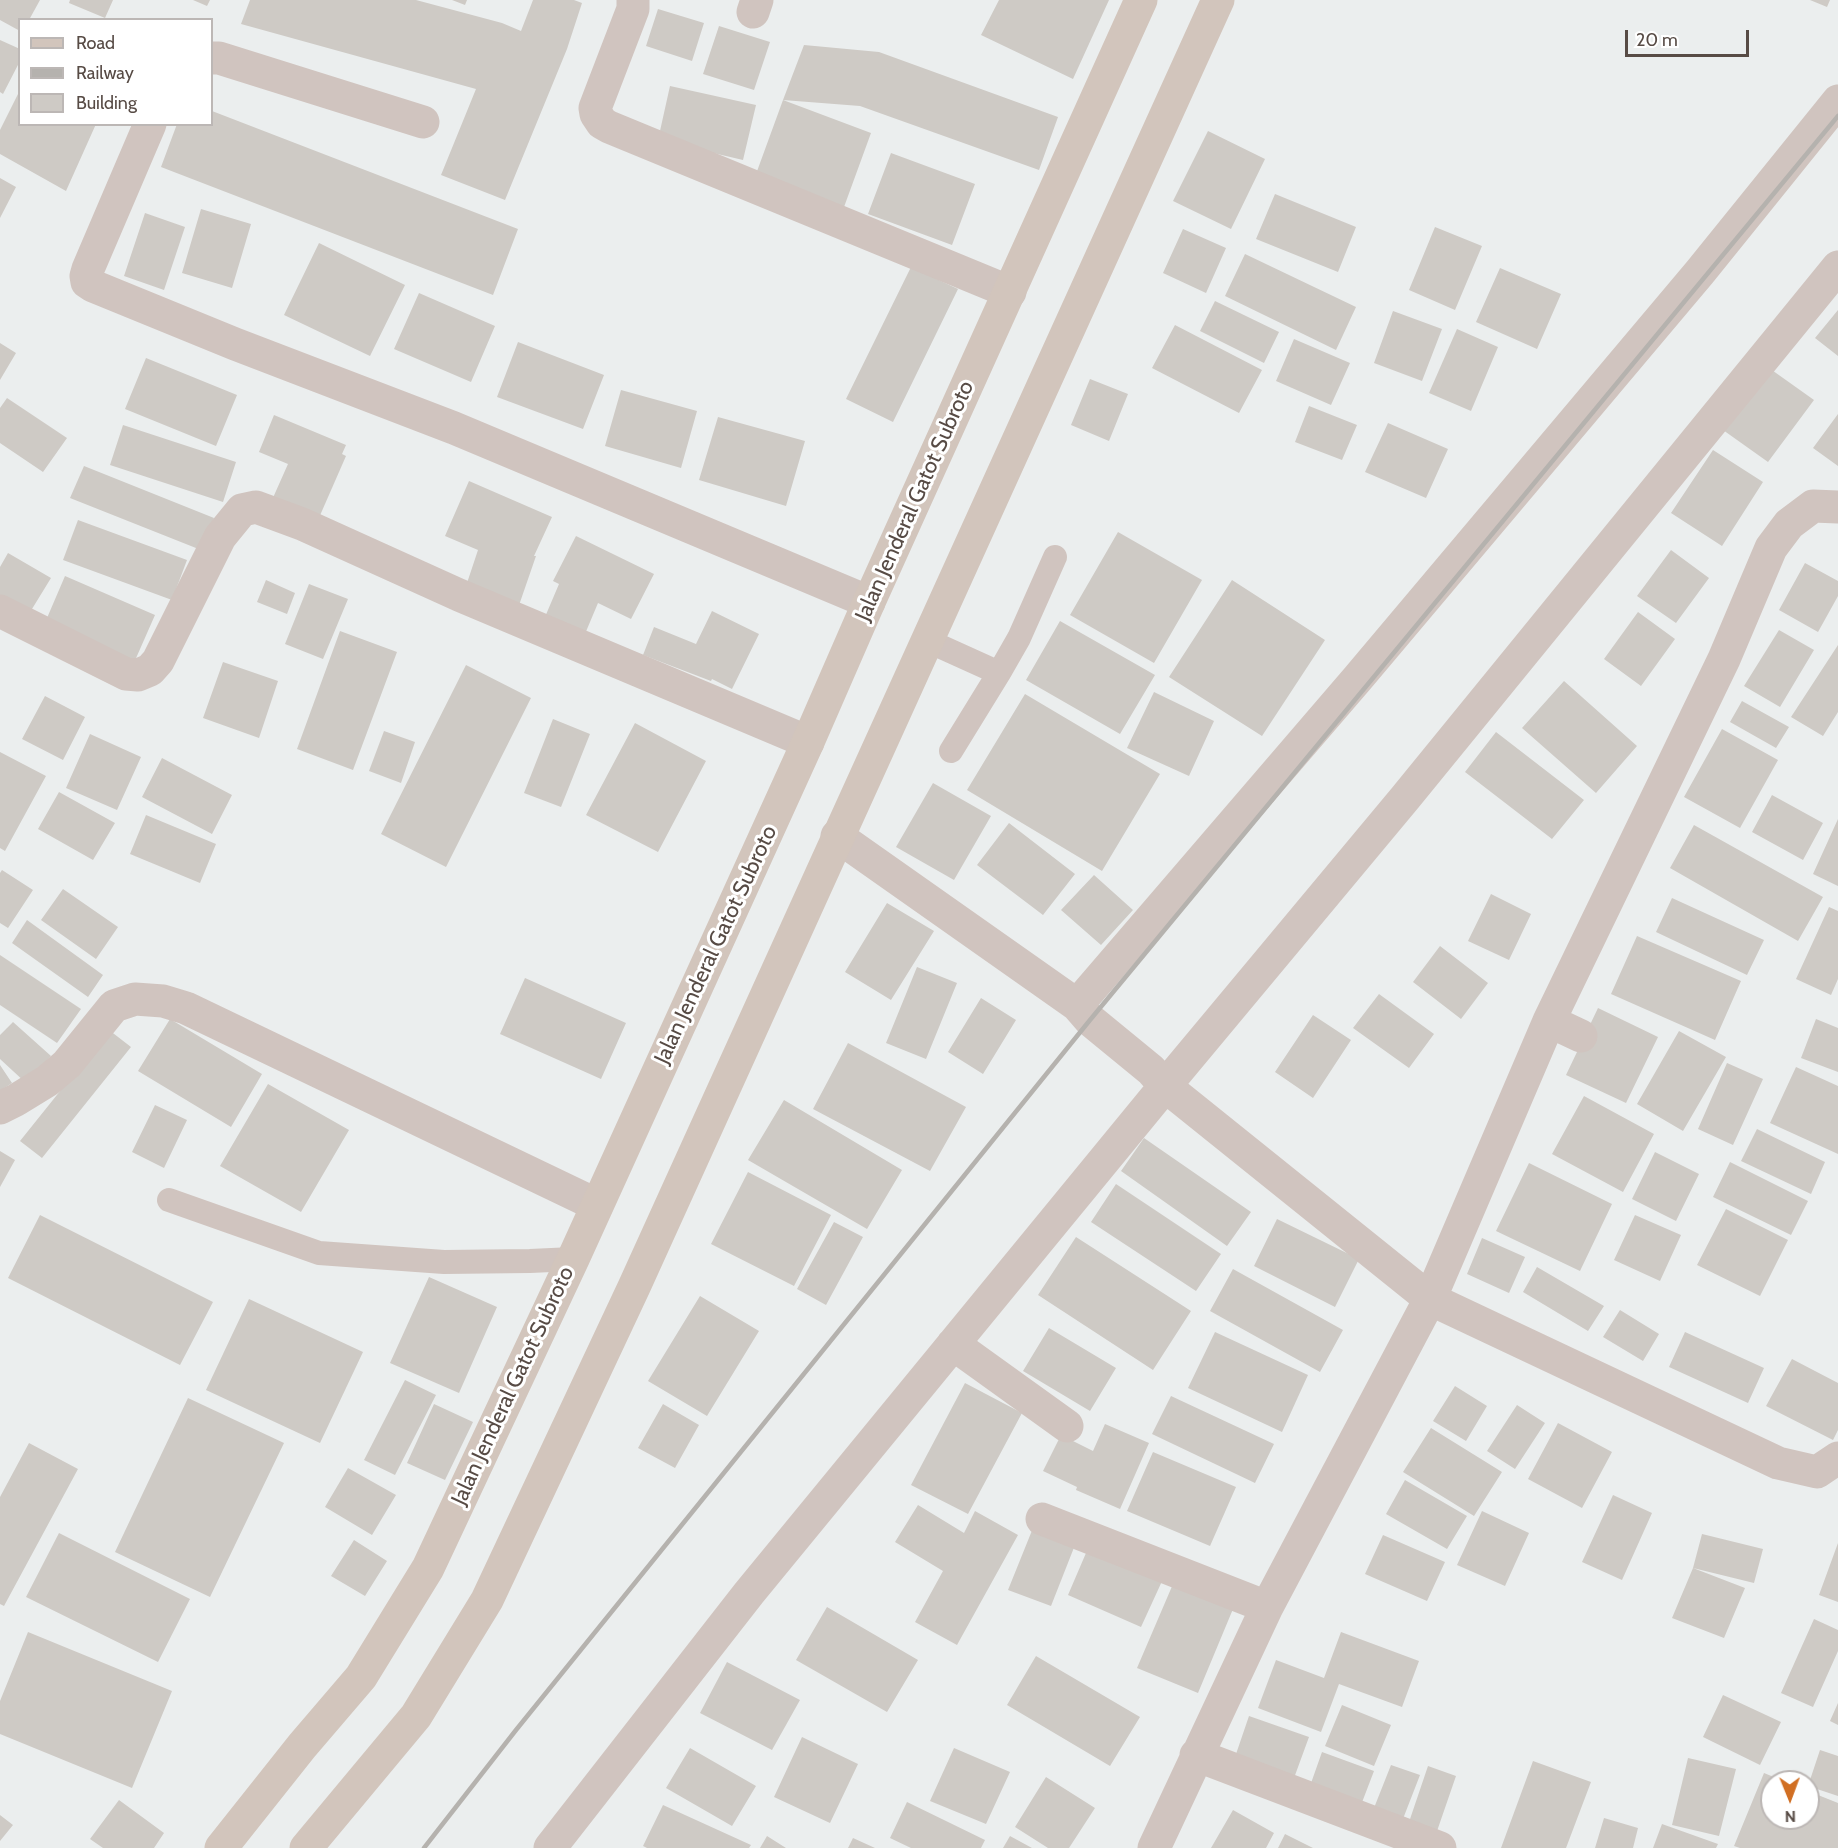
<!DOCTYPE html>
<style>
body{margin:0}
#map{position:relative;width:1838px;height:1848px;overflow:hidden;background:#ebeeee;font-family:Cabin,sans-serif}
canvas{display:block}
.legend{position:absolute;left:18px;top:18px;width:195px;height:108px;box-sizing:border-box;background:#fff;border:2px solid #bcb7b5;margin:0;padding:8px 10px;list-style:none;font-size:18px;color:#574b45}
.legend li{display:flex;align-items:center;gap:12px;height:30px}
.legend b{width:30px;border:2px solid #bcb7b5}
.north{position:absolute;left:1760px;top:1770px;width:60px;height:60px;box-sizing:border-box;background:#fff;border:2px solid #bcb7b5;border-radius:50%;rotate:179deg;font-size:16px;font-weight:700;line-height:24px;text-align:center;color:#574b45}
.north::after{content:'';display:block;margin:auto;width:21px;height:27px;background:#d16f23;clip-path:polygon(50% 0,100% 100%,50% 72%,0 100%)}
.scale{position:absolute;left:1625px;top:30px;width:124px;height:27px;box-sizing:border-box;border:3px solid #574b45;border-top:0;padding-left:8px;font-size:18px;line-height:21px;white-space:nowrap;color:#574b45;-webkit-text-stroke:4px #fff;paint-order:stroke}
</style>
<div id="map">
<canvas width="1838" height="1848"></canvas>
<ul class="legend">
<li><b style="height:8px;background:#d2c5bc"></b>Road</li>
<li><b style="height:8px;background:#b5b2ae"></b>Railway</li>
<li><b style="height:16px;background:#cecac5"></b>Building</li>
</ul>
<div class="north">N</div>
<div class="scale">20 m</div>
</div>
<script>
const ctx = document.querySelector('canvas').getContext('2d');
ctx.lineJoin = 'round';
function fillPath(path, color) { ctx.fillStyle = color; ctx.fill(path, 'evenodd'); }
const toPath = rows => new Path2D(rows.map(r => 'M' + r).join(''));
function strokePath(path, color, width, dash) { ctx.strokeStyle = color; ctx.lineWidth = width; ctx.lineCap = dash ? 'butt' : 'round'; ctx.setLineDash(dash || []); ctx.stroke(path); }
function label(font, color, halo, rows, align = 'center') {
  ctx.font = font + ' Cabin,sans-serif'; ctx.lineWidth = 6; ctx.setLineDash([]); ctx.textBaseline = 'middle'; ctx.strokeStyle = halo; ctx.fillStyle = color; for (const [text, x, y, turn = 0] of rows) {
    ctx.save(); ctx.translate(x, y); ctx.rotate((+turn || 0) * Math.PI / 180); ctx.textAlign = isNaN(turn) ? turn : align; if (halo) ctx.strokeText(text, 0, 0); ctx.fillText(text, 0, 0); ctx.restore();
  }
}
fillPath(toPath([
 [0,0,40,0,29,20,20,20,20,31,0,20],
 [70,0,113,0,105,18,69,3],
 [193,0,210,0,207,6],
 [250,0,416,0,502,23,521,31,533,0,574,0,582,3,567,49,505,200,441,175,476,89,241,24],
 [452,0,467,0,465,5],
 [999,0,1109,0,1073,79,981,35],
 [1810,0,1830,0,1827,7],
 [658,9,704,23,692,61,646,46],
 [719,26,770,42,754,90,703,74],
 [0,40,20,49,20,61,3,94,0,92],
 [804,45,879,52,1058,117,1039,170,860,106,783,100],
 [670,86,756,105,743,160,658,140],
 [20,90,20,124,96,124,66,191,0,154,0,130],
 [783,100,871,133,844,207,756,174],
 [212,111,518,229,493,295,161,167,177,124,212,124],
 [1208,131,1265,159,1231,229,1173,201],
 [891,153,975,184,952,245,868,214],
 [0,178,16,187,0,218],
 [1275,194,1356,227,1338,272,1256,239],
 [201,209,251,224,232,288,182,273],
 [145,213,185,227,164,290,124,276],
 [1435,227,1482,246,1455,310,1409,290],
 [1183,229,1226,248,1206,293,1163,273],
 [319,243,405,285,370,356,284,315],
 [1245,254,1356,307,1336,350,1225,296],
 [911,267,958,289,893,422,846,399],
 [1500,268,1561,294,1537,349,1476,322],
 [419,293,495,326,471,382,394,349],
 [1215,301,1279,332,1264,363,1200,331],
 [1838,310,1838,356,1815,338],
 [1393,311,1442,329,1422,381,1374,363],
 [1175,325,1262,370,1239,413,1152,368],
 [1457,329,1498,347,1471,411,1429,393],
 [1294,339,1350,363,1331,405,1276,381],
 [518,342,604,375,583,429,497,397],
 [0,343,16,353,0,380],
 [146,358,237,395,216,446,125,409],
 [1769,368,1814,400,1768,462,1723,430],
 [1090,379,1128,394,1109,441,1071,425],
 [621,390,697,411,681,468,605,446],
 [7,398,67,438,43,472,0,443,0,408],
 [1309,406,1357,425,1342,460,1295,442],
 [1838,414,1838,466,1813,448],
 [274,415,346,445,342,454,346,456,318,520,272,500,288,464,259,452],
 [718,417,805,441,786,506,699,480],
 [1388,423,1448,449,1426,498,1365,472],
 [123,425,236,462,223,502,110,465],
 [1713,450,1763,482,1722,546,1671,513],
 [84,466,214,518,201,550,70,498],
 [469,481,552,517,534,556,536,556,517,611,464,592,478,550,445,536],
 [78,520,187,560,172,600,63,560],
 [1118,532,1202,580,1154,663,1070,615],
 [576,536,654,574,631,619,598,603,582,641,542,624,559,584,553,581],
 [1671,550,1709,578,1676,623,1637,596],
 [8,553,51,578,24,622,0,608,0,567],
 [1805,563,1838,581,1838,596,1818,632,1779,610],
 [65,576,155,615,133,665,44,625],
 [266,580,295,593,287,614,257,602],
 [1232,580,1325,640,1262,736,1169,677],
 [309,584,348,599,323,659,285,644],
 [712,611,759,634,732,689,712,679,711,681,643,655,654,627,696,644],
 [1638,612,1675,639,1641,686,1604,659],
 [1060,621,1155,675,1120,734,1026,680],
 [1779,630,1814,650,1780,707,1744,686],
 [340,631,397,652,353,770,297,749],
 [1838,645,1838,712,1823,736,1791,717],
 [223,662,278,681,259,738,203,718],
 [466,665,531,698,446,867,381,834],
 [1564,681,1637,746,1596,793,1522,728],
 [1154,692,1214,721,1189,776,1127,748],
 [1025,694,1160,774,1102,871,967,790],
 [45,696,85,717,63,760,22,739],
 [1742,701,1789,727,1776,748,1730,722],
 [553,719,590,734,561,807,524,793],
 [635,723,706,761,658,852,586,815],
 [1722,729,1778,760,1740,828,1684,797],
 [384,731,415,742,401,783,369,771],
 [1496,732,1584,800,1552,839,1465,772],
 [90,734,141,757,117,810,66,788],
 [0,752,46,776,5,851,0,848],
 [162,758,232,795,212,834,142,797],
 [933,783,991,816,954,880,896,847],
 [59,792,115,823,93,860,38,829],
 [1772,795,1823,823,1803,860,1752,832],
 [146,815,216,844,200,883,130,854],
 [1838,819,1838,886,1813,874],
 [1009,823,1075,874,1043,915,977,865],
 [1694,825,1823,897,1798,941,1670,868],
 [2,870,33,890,8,928,0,923,0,873],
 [1094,875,1133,910,1101,945,1061,910],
 [63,889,118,927,96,959,41,920],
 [1491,894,1531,914,1509,960,1468,941],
 [1672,898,1764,940,1747,975,1656,932],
 [887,903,934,931,891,1000,845,972],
 [1829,907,1838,911,1838,979,1831,995,1796,979],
 [27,920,103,975,88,997,12,943],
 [1637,936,1741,981,1715,1040,1611,994],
 [1440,946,1488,983,1461,1019,1413,982],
 [0,955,81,1009,57,1043,0,1005],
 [917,967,957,983,926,1059,886,1043],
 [525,978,626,1023,601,1079,500,1034],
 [1379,994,1434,1034,1409,1068,1353,1028],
 [981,998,1016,1020,983,1074,948,1052],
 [1598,1008,1658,1037,1626,1103,1566,1075],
 [1313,1015,1351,1040,1313,1098,1275,1072],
 [170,1019,262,1074,231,1127,138,1071],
 [1816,1019,1838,1028,1838,1072,1801,1058],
 [13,1022,51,1056,26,1083,0,1059,0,1035],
 [109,1030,131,1047,42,1158,20,1141],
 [1679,1031,1726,1057,1683,1131,1637,1104],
 [848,1043,966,1107,930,1171,813,1109],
 [1727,1063,1763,1079,1733,1145,1698,1129],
 [0,1065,12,1083,0,1091],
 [1796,1067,1838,1086,1838,1154,1770,1123],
 [268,1084,349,1130,301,1212,220,1166],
 [1584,1096,1654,1134,1623,1192,1552,1154],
 [784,1100,902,1170,867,1229,748,1160],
 [155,1105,187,1120,164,1168,132,1152],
 [1757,1129,1825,1162,1811,1194,1741,1161],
 [1144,1138,1251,1212,1227,1246,1121,1171],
 [0,1151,15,1160,0,1187],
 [1655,1152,1699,1174,1676,1221,1632,1199],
 [1730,1162,1808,1201,1791,1235,1713,1197],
 [1529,1163,1612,1204,1580,1271,1496,1231],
 [748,1172,831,1215,794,1286,711,1244],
 [1116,1184,1221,1254,1196,1291,1091,1222],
 [1726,1209,1788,1240,1760,1296,1697,1265],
 [40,1215,213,1302,180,1365,8,1278],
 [1635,1215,1681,1235,1660,1281,1614,1260],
 [1277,1219,1359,1259,1335,1307,1254,1266],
 [834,1222,863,1237,826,1305,797,1289],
 [1076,1237,1191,1311,1153,1370,1038,1295],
 [1482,1238,1525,1257,1509,1293,1467,1274],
 [1537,1267,1604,1306,1588,1331,1523,1292],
 [1233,1269,1343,1330,1320,1372,1210,1311],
 [429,1277,497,1307,459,1393,390,1363],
 [700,1296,759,1331,707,1416,648,1381],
 [249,1299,363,1352,320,1443,206,1390],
 [1620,1310,1659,1334,1643,1361,1603,1337],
 [1049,1328,1116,1368,1090,1411,1023,1371],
 [1215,1332,1308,1375,1282,1432,1188,1388],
 [1685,1332,1764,1368,1748,1403,1669,1367],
 [1792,1359,1838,1383,1838,1430,1833,1440,1766,1406],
 [405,1380,436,1395,395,1475,364,1460],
 [965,1383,1022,1413,968,1514,911,1485],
 [1455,1386,1487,1406,1466,1441,1433,1421],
 [1171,1396,1274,1444,1255,1483,1152,1434],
 [188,1398,284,1443,210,1597,115,1552],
 [434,1404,473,1422,445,1480,407,1463],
 [663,1404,699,1425,675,1468,638,1448],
 [1517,1405,1545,1423,1515,1469,1487,1451],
 [1558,1423,1612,1452,1582,1508,1528,1479],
 [1105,1424,1149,1443,1120,1509,1076,1490,1077,1487,1043,1471,1061,1435,1093,1451],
 [1431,1428,1502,1472,1474,1516,1403,1472],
 [29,1443,78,1469,4,1606,0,1604,0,1497],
 [1153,1452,1236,1487,1210,1546,1127,1511],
 [348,1468,396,1495,372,1535,325,1507],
 [1405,1480,1467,1516,1447,1549,1386,1514],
 [1613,1495,1652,1513,1622,1580,1582,1562],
 [918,1505,964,1533,975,1511,1018,1535,957,1645,915,1622,943,1571,895,1542],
 [1482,1511,1529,1533,1505,1586,1457,1565],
 [1033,1528,1075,1545,1051,1606,1008,1590],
 [59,1533,190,1599,158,1662,26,1597],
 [1702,1534,1763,1549,1754,1583,1693,1568,1745,1588,1724,1638,1672,1618,1693,1568],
 [1383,1535,1445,1562,1427,1601,1365,1574],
 [354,1540,387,1561,365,1596,331,1576],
 [1838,1543,1838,1602,1819,1595],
 [1089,1546,1163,1579,1141,1627,1068,1595],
 [1173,1584,1233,1609,1198,1693,1137,1668],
 [827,1607,918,1660,887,1712,796,1660],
 [1814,1619,1838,1630,1838,1651,1813,1707,1781,1693],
 [28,1632,172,1691,132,1788,0,1734,0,1701],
 [1341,1632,1419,1661,1402,1707,1339,1684,1321,1732,1258,1708,1276,1660,1324,1678],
 [1036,1656,1140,1717,1110,1766,1007,1705],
 [727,1662,800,1700,772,1750,700,1713],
 [1723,1695,1781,1722,1760,1765,1703,1737],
 [1838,1703,1838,1725,1830,1721],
 [1342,1705,1391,1725,1374,1766,1325,1746],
 [1249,1716,1309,1737,1294,1778,1235,1757],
 [802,1737,858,1764,830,1823,774,1797],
 [690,1748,756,1786,732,1826,666,1788],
 [954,1748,1010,1772,986,1824,930,1801],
 [1820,1750,1838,1756,1838,1796,1808,1786],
 [1322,1752,1374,1771,1361,1805,1310,1786],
 [1688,1758,1736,1769,1719,1836,1672,1825],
 [1533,1761,1591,1782,1566,1848,1501,1848],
 [1391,1765,1420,1775,1401,1824,1372,1813],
 [1428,1766,1456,1776,1436,1834,1408,1825],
 [1764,1773,1786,1782,1772,1782,1772,1818,1808,1818,1808,1791,1838,1803,1838,1848,1740,1848,1734,1846],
 [1046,1777,1095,1808,1069,1848,1048,1848,1015,1827],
 [119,1800,164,1833,154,1848,103,1848,90,1839],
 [907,1802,985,1840,981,1848,911,1848,890,1838],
 [663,1805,751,1845,749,1848,647,1848,643,1846],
 [1233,1810,1274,1833,1266,1848,1211,1848],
 [0,1815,13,1825,0,1841],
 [1604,1818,1638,1828,1633,1848,1595,1848],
 [1662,1824,1718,1844,1716,1848,1653,1848],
 [1285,1834,1313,1848,1278,1848],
 [767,1836,786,1848,760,1848],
 [1010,1836,1032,1848,1003,1848],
 [853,1838,875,1848,848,1848]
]), '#cecac5');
strokePath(toPath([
 [926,640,999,673,1019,638,1055,557],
 [951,751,999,673],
 [169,1200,319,1253,444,1262,530,1261,573,1259]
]), '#d0c4bf', 24);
strokePath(toPath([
 [633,0,633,9,595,108,596,114,602,123,609,127,1010,292],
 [753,12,757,0],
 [212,58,219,58,423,122],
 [150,124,88,269,86,276,87,282,93,286,235,344,454,428,869,602],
 [0,611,126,674,138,675,150,670,158,661,220,537,242,510,256,507,302,524,459,595,808,742],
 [837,836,1077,1005,1090,1020,1151,1070,1165,1086,1430,1299,1778,1463,1817,1472,1838,1458],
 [1077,1005,1358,678,1700,272,1838,101],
 [1549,1021,1581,1036],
 [0,1108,16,1100,47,1081,67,1064,114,1006,135,999,163,1001,186,1008,597,1205],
 [953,1344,1067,1426],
 [1042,1519,1267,1607],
 [1196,1755,1440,1848],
 [550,1848,749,1593,1165,1086,1405,798,1838,267],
 [1154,1848,1267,1607,1430,1299,1549,1021,1724,659,1771,548,1789,524,1813,506,1838,507]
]), '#d0c4bf', 33);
strokePath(toPath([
 [221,1848,302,1746,361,1677,428,1568,573,1259,808,742,869,602,1141,0],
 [306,1848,416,1716,487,1600,634,1287,1218,0]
]), '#d2c5bc', 33);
strokePath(toPath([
 [424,1848,516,1730,1090,1020,1838,116]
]), '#b5b2ae', 4.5);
label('22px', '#574b45', '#fff', [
 ["Jalan Jenderal Gatot Subroto",915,501,-66],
 ["Jalan Jenderal Gatot Subroto",716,945,-65],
 ["Jalan Jenderal Gatot Subroto",513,1386,-65]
]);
</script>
